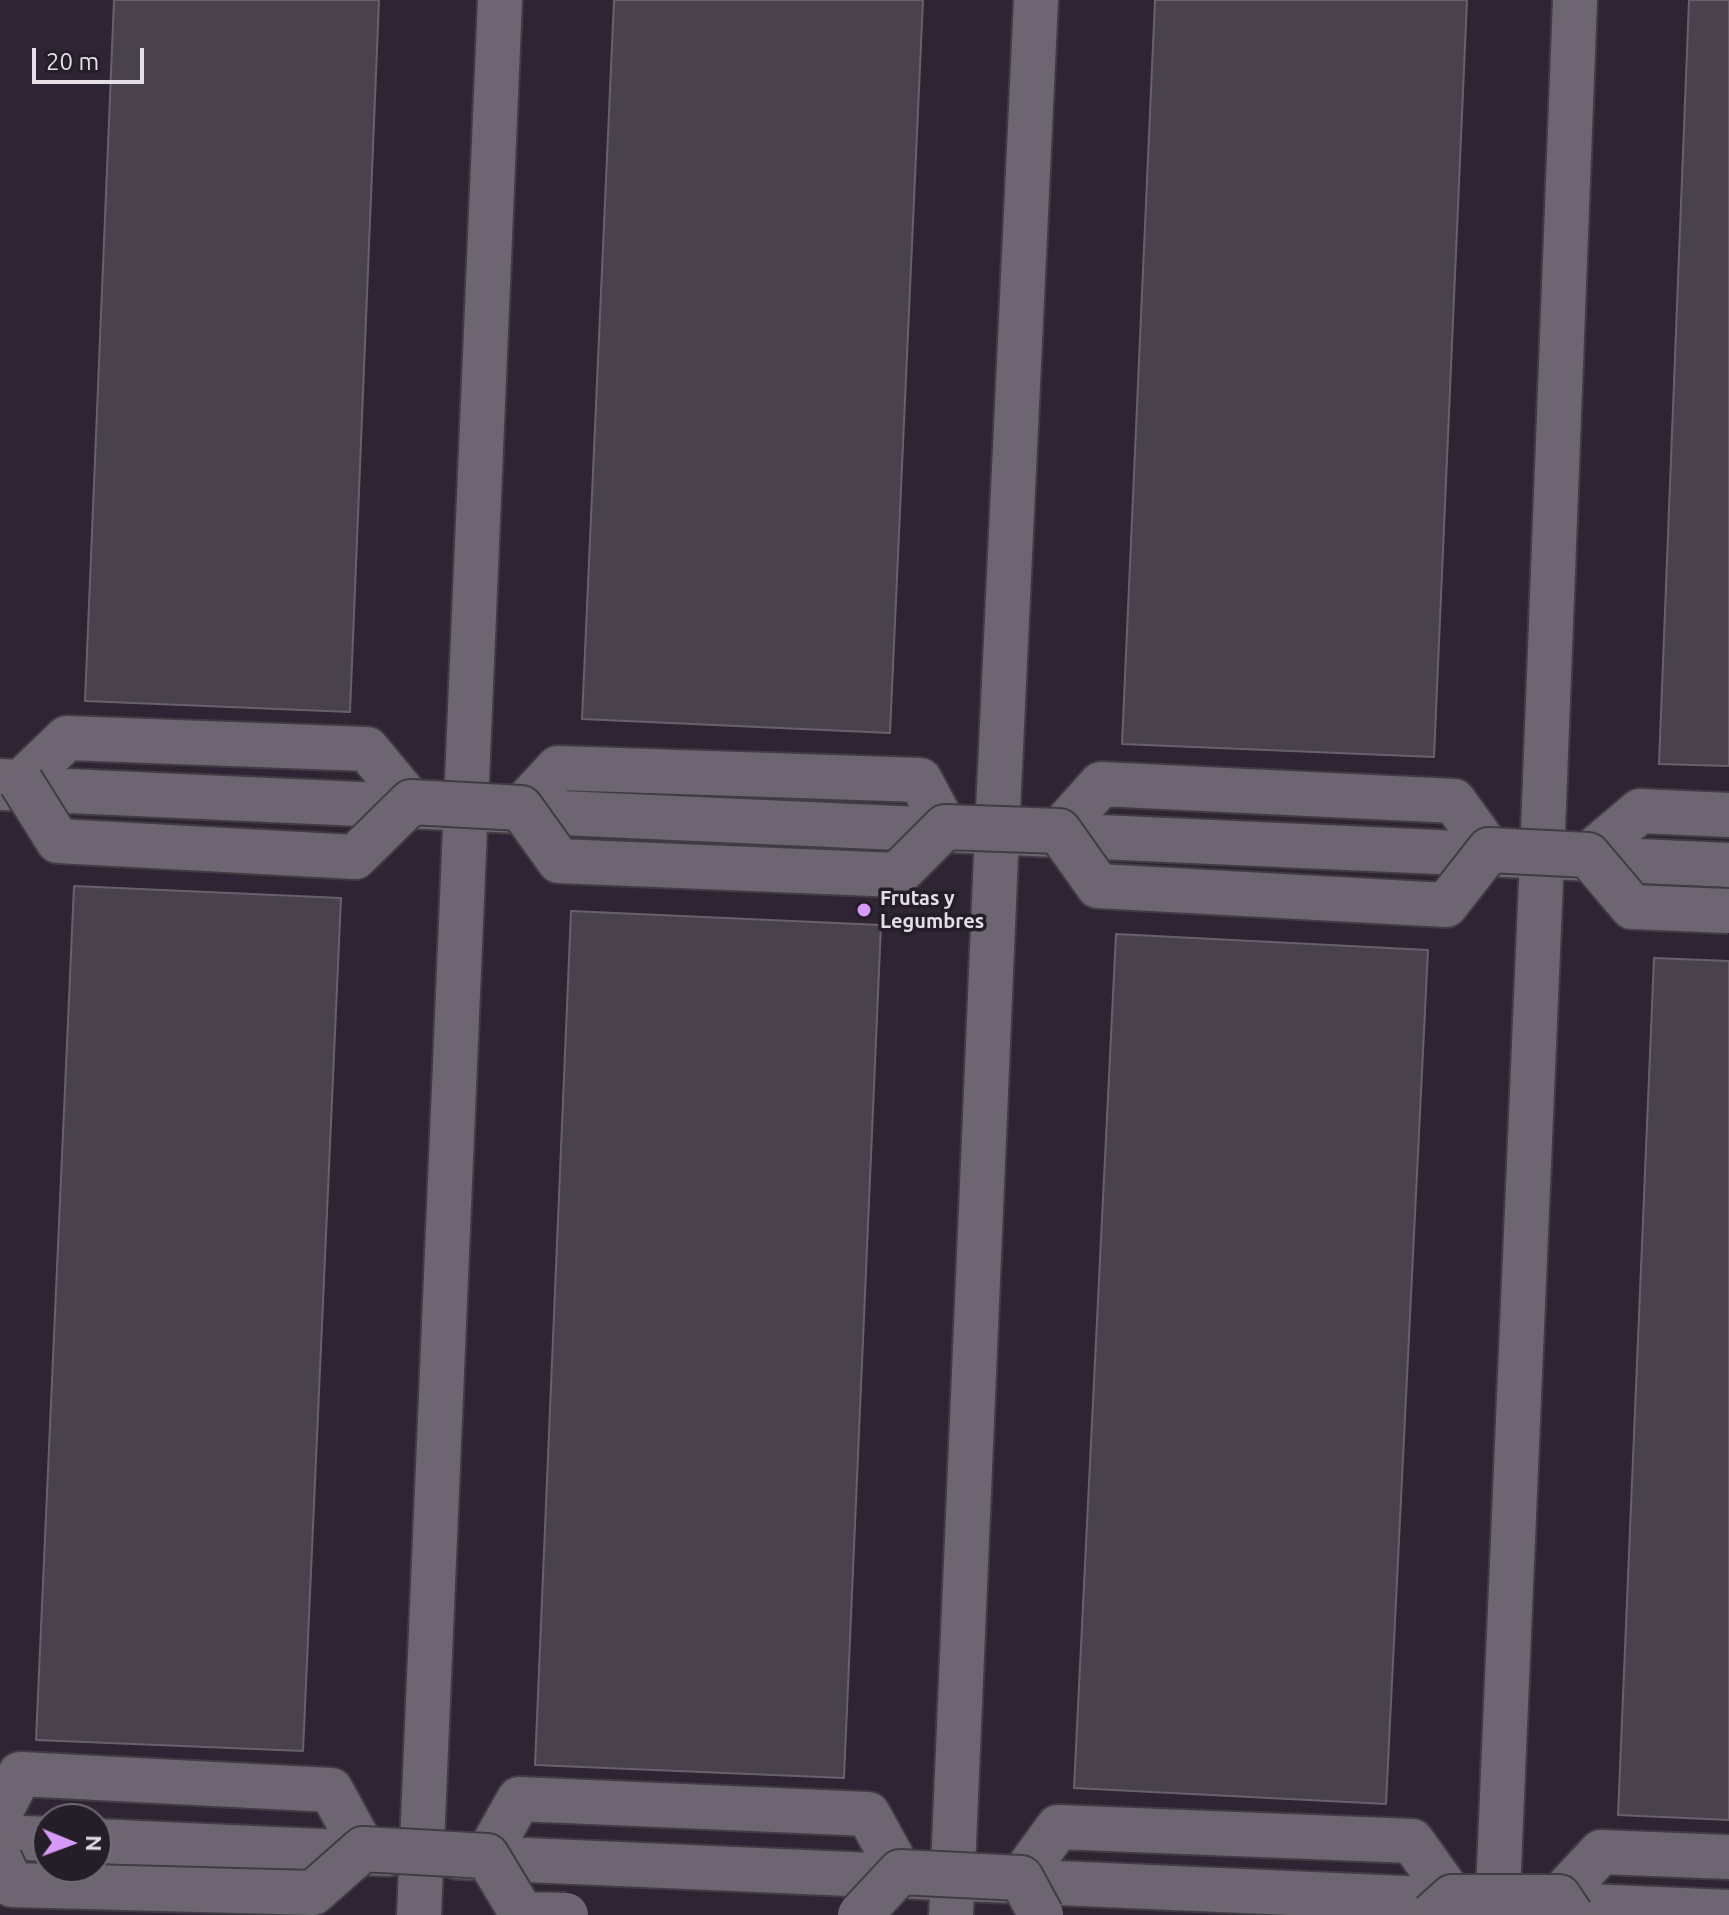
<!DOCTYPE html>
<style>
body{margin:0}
#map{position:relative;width:1729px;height:1915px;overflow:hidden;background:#241e28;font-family:Ubuntu,sans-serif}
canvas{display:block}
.north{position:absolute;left:32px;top:1803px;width:80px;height:80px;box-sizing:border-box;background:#241e28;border:2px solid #716b74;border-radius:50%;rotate:91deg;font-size:22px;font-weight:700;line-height:32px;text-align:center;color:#e4dfe6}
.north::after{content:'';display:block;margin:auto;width:28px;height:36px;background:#d89af8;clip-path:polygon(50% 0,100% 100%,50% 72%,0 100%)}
.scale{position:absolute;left:32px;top:48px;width:112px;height:36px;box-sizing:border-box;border:4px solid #e4dfe6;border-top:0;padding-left:10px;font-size:24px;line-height:28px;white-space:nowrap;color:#e4dfe6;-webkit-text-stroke:6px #241e28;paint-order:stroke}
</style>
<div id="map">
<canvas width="1729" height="1915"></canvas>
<div class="north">N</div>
<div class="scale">20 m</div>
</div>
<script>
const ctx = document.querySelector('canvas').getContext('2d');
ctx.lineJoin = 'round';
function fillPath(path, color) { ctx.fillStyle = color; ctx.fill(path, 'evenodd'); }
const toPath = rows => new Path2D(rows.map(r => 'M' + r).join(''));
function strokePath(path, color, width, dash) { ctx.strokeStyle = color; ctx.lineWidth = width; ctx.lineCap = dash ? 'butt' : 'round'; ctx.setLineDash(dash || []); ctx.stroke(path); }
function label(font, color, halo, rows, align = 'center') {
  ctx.font = font + ' Ubuntu,sans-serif'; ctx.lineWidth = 7; ctx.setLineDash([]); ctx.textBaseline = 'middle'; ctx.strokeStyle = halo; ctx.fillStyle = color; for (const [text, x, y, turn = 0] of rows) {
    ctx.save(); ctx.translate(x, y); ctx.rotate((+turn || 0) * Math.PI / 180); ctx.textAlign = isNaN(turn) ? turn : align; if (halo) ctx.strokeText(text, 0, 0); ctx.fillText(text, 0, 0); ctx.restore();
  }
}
fillPath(toPath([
 [0,0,1729,0,1729,1915,0,1915],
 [48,1819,96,1819,96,1867,48,1867]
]), '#2e2433');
const building = toPath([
 [114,0,379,0,350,712,85,701,114,0],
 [614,0,923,0,890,733,582,719,614,0],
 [1155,0,1467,0,1434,757,1122,744,1155,0],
 [1689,0,1729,0,1729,766,1659,764,1689,0],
 [74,886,341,898,303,1751,36,1740,74,886],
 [571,911,881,925,844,1778,535,1765,571,911],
 [1116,934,1428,950,1386,1804,1074,1788,1116,934],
 [1654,958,1729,961,1729,1820,1618,1815,1654,958]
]);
fillPath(building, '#49424d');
strokePath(building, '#68616c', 2);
const minor = toPath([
 [0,781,21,782,67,738,367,749,411,802],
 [0,788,1729,865],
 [521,808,558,768,920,780,945,827],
 [1059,831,1101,784,1454,801,1489,850],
 [1588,855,1640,811,1729,815],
 [0,1813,20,1774,331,1790,363,1849],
 [0,1837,48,1839],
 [96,1841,388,1854],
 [487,1856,519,1799,868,1814,900,1872],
 [457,1857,1729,1912],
 [1021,1878,1058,1827,1412,1841,1452,1897],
 [1559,1897,1601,1852,1729,1857],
 [419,1915,500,0],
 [951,1915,997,832,1036,0],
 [1497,1915,1542,857,1575,0]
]);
strokePath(minor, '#413c43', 48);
strokePath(minor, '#6d6571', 44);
const minorBridge = toPath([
 [21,782,58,841,355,857,411,802,521,808,559,861,897,875,945,827,1059,831,1098,886,1446,905,1489,850,1588,855,1632,907,1729,911],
 [0,1860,12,1885,313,1893,363,1849,487,1856,522,1914,566,1915],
 [860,1915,900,1872,1021,1878,1041,1915],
 [1432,1915,1452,1897,1559,1897,1571,1915]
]);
strokePath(minorBridge, '#413c43', 48, []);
strokePath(minorBridge, '#6d6571', 44);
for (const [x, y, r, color] of [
 [864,910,8,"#d89af8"]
]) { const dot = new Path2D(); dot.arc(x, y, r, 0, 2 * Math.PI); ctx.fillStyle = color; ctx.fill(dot); strokePath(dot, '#241e28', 3); }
label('bold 20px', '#e4dfe6', '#241e28', [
 ["Frutas y",880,898],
 ["Legumbres",880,921]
], 'left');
</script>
